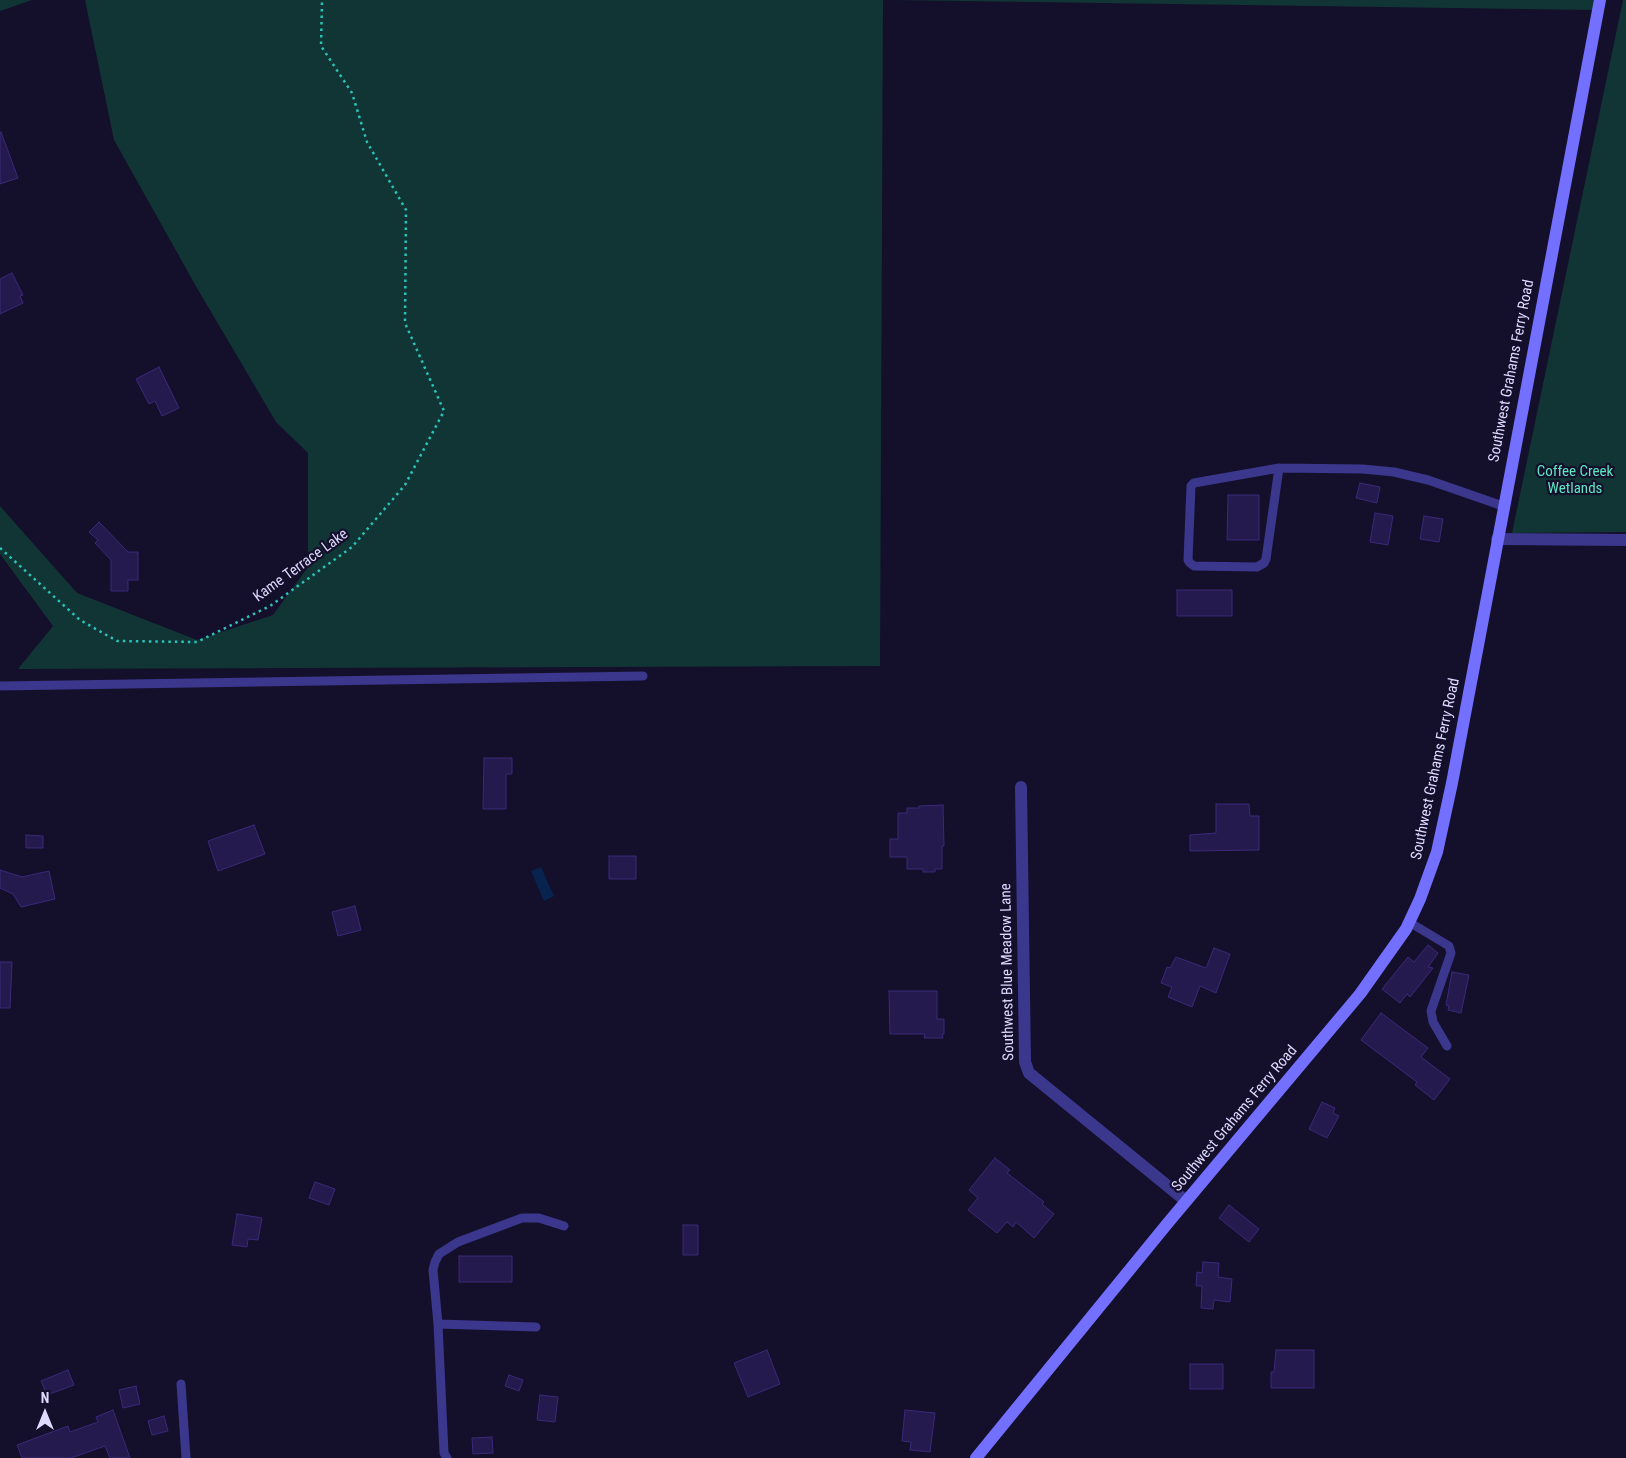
<!DOCTYPE html>
<style>
body{margin:0}
#map{position:relative;width:1626px;height:1458px;overflow:hidden;background:#140f2b;font-family:"Roboto Condensed",sans-serif}
canvas{display:block}
.north{position:absolute;left:20px;top:1388px;width:50px;height:50px;-webkit-text-stroke:4px #140f2b;paint-order:stroke;rotate:0deg;font-size:14px;font-weight:700;line-height:20px;text-align:center;color:#ddd9ff}
.north::after{content:'';display:block;margin:auto;width:18px;height:22px;background:#ddd9ff;clip-path:polygon(50% 0,100% 100%,50% 72%,0 100%)}
</style>
<div id="map">
<canvas width="1626" height="1458"></canvas>
<div class="north">N</div>
</div>
<script>
const ctx = document.querySelector('canvas').getContext('2d');
ctx.lineJoin = 'round';
function fillPath(path, color) { ctx.fillStyle = color; ctx.fill(path, 'evenodd'); }
const toPath = rows => new Path2D(rows.map(r => 'M' + r).join(''));
function strokePath(path, color, width, dash) { ctx.strokeStyle = color; ctx.lineWidth = width; ctx.lineCap = dash ? 'butt' : 'round'; ctx.setLineDash(dash || []); ctx.stroke(path); }
function label(font, color, halo, rows, align = 'center') {
  ctx.font = font + ' "Roboto Condensed",sans-serif'; ctx.lineWidth = 4.5; ctx.setLineDash([]); ctx.textBaseline = 'middle'; ctx.strokeStyle = halo; ctx.fillStyle = color; for (const [text, x, y, turn = 0] of rows) {
    ctx.save(); ctx.translate(x, y); ctx.rotate((+turn || 0) * Math.PI / 180); ctx.textAlign = isNaN(turn) ? turn : align; if (halo) ctx.strokeText(text, 0, 0); ctx.fillText(text, 0, 0); ctx.restore();
  }
}
fillPath(toPath([
 [0,0,32,0,0,11],
 [85,0,883,0,880,666,18,669,53,626,0,554,0,506,77,593,197,640,273,615,308,567,308,453,276,422,197,288,114,140],
 [891,0,1595,0,1593,10],
 [1623,0,1626,0,1626,532,1512,533]
]), '#113534');
fillPath(toPath([
 [541,867,554,896,544,901,531,871]
]), '#09234f');
const building = toPath([
 [1,132,18,178,0,184,0,133,1,132],
 [12,273,23,295,20,296,23,303,0,314,0,279,12,273],
 [159,367,179,408,162,416,155,401,149,404,136,379,159,367],
 [1360,483,1380,487,1377,503,1356,498,1360,483],
 [1228,495,1259,495,1259,540,1227,540,1228,495],
 [1375,513,1393,516,1388,545,1370,542,1375,513],
 [1424,516,1443,519,1439,542,1420,539,1424,516],
 [99,522,128,552,138,552,138,580,128,580,128,591,111,591,111,560,95,543,98,540,89,532,99,522],
 [1177,590,1232,590,1232,616,1177,616,1177,590],
 [484,758,512,758,512,774,506,774,506,809,483,809,484,758],
 [1216,804,1249,804,1250,816,1259,816,1259,850,1190,851,1190,835,1216,833,1216,804],
 [943,805,944,846,942,846,942,869,935,869,935,872,923,872,923,869,907,869,907,857,890,857,890,839,898,839,898,813,907,813,907,808,919,808,919,806,943,805],
 [254,825,265,854,218,871,208,841,254,825],
 [26,835,43,836,43,848,26,848,26,835],
 [609,856,636,856,636,879,609,879,609,856],
 [0,870,22,877,49,871,55,899,21,907,13,894,0,888,0,870],
 [355,906,361,930,338,936,332,912,355,906],
 [1428,945,1438,953,1428,967,1433,968,1410,997,1407,994,1400,1003,1382,989,1408,957,1414,962,1428,945],
 [1214,948,1230,954,1216,993,1200,986,1192,1007,1168,997,1172,987,1161,983,1167,967,1170,968,1176,957,1206,968,1214,948],
 [0,962,12,962,10,1008,0,1008,0,962],
 [1452,972,1469,975,1461,1013,1448,1010,1449,1006,1446,1005,1452,972],
 [889,991,937,991,937,1019,944,1019,944,1034,942,1034,943,1038,924,1038,925,1034,890,1034,889,991],
 [1381,1013,1428,1048,1421,1057,1450,1079,1434,1100,1415,1085,1417,1082,1361,1040,1381,1013],
 [1322,1102,1335,1108,1333,1113,1339,1116,1327,1138,1309,1129,1322,1102],
 [995,1158,1010,1170,1007,1173,1044,1202,1042,1204,1054,1214,1034,1238,1016,1222,1013,1227,1007,1222,997,1233,968,1210,978,1198,969,1190,995,1158],
 [315,1182,335,1189,329,1205,309,1198,315,1182],
 [1229,1205,1259,1229,1249,1242,1219,1218,1229,1205],
 [237,1214,262,1218,258,1240,248,1239,247,1247,232,1245,237,1214],
 [683,1225,698,1225,698,1255,683,1255,683,1225],
 [459,1256,512,1256,512,1282,459,1282,459,1256],
 [1203,1262,1219,1263,1218,1277,1232,1279,1230,1302,1214,1300,1213,1309,1201,1308,1202,1286,1196,1286,1197,1272,1202,1273,1203,1262],
 [767,1350,780,1384,748,1397,734,1363,767,1350],
 [1276,1350,1314,1350,1314,1388,1271,1388,1271,1372,1274,1372,1276,1350],
 [1190,1364,1223,1364,1223,1389,1190,1389,1190,1364],
 [68,1370,74,1385,47,1395,41,1381,68,1370],
 [509,1375,523,1380,519,1391,505,1386,509,1375],
 [136,1386,140,1404,123,1408,119,1390,136,1386],
 [540,1395,558,1397,555,1422,537,1420,540,1395],
 [113,1410,130,1458,110,1458,105,1446,71,1458,22,1458,17,1445,68,1426,70,1432,98,1422,96,1417,113,1410],
 [905,1410,935,1413,930,1452,910,1450,911,1442,902,1441,905,1410],
 [164,1416,168,1431,152,1435,148,1421,164,1416],
 [492,1437,493,1453,473,1454,472,1438,492,1437]
]);
fillPath(building, '#241a4d');
strokePath(building, '#3a2a7a', 1);
strokePath(toPath([
 [0,548,80,620,117,641,197,642,270,606,352,547,405,485,444,411,405,323,406,210,367,142,352,93,321,46,322,0]
]), '#28c3ba', 2.5, [2.5, 4]);
strokePath(toPath([
 [1279,468,1266,559,1264,563,1257,567,1194,566,1190,563,1188,560,1191,486,1194,483,1279,468,1363,469,1394,472,1428,480,1503,506],
 [0,686,643,676],
 [1409,922,1449,946,1451,953,1431,1011,1433,1022,1447,1046],
 [438,1324,536,1327],
 [181,1384,186,1458],
 [447,1458,444,1453,438,1324,433,1270,435,1262,439,1254,458,1242,522,1218,539,1218,564,1226]
]), '#3a378c', 9);
strokePath(toPath([
 [1497,539,1626,540],
 [1021,787,1025,1062,1029,1073,1186,1201]
]), '#3a378c', 12);
strokePath(toPath([
 [976,1458,1167,1224,1360,994,1406,929,1420,899,1437,852,1452,783,1600,0]
]), '#7370ff', 12);
label('15px', '#ddd9ff', '#140f2b', [
 ["Southwest Grahams Ferry Road",1512,371,-79],
 ["Kame Terrace Lake",301,566,-36],
 ["Southwest Grahams Ferry Road",1436,769,-78],
 ["Southwest Blue Meadow Lane",1008,972,-91],
 ["Southwest Grahams Ferry Road",1235,1119,-50]
]);
label('15px', '#5ce8c4', '#140f2b', [
 ["Coffee Creek",1575,472],
 ["Wetlands",1575,489]
]);
</script>
